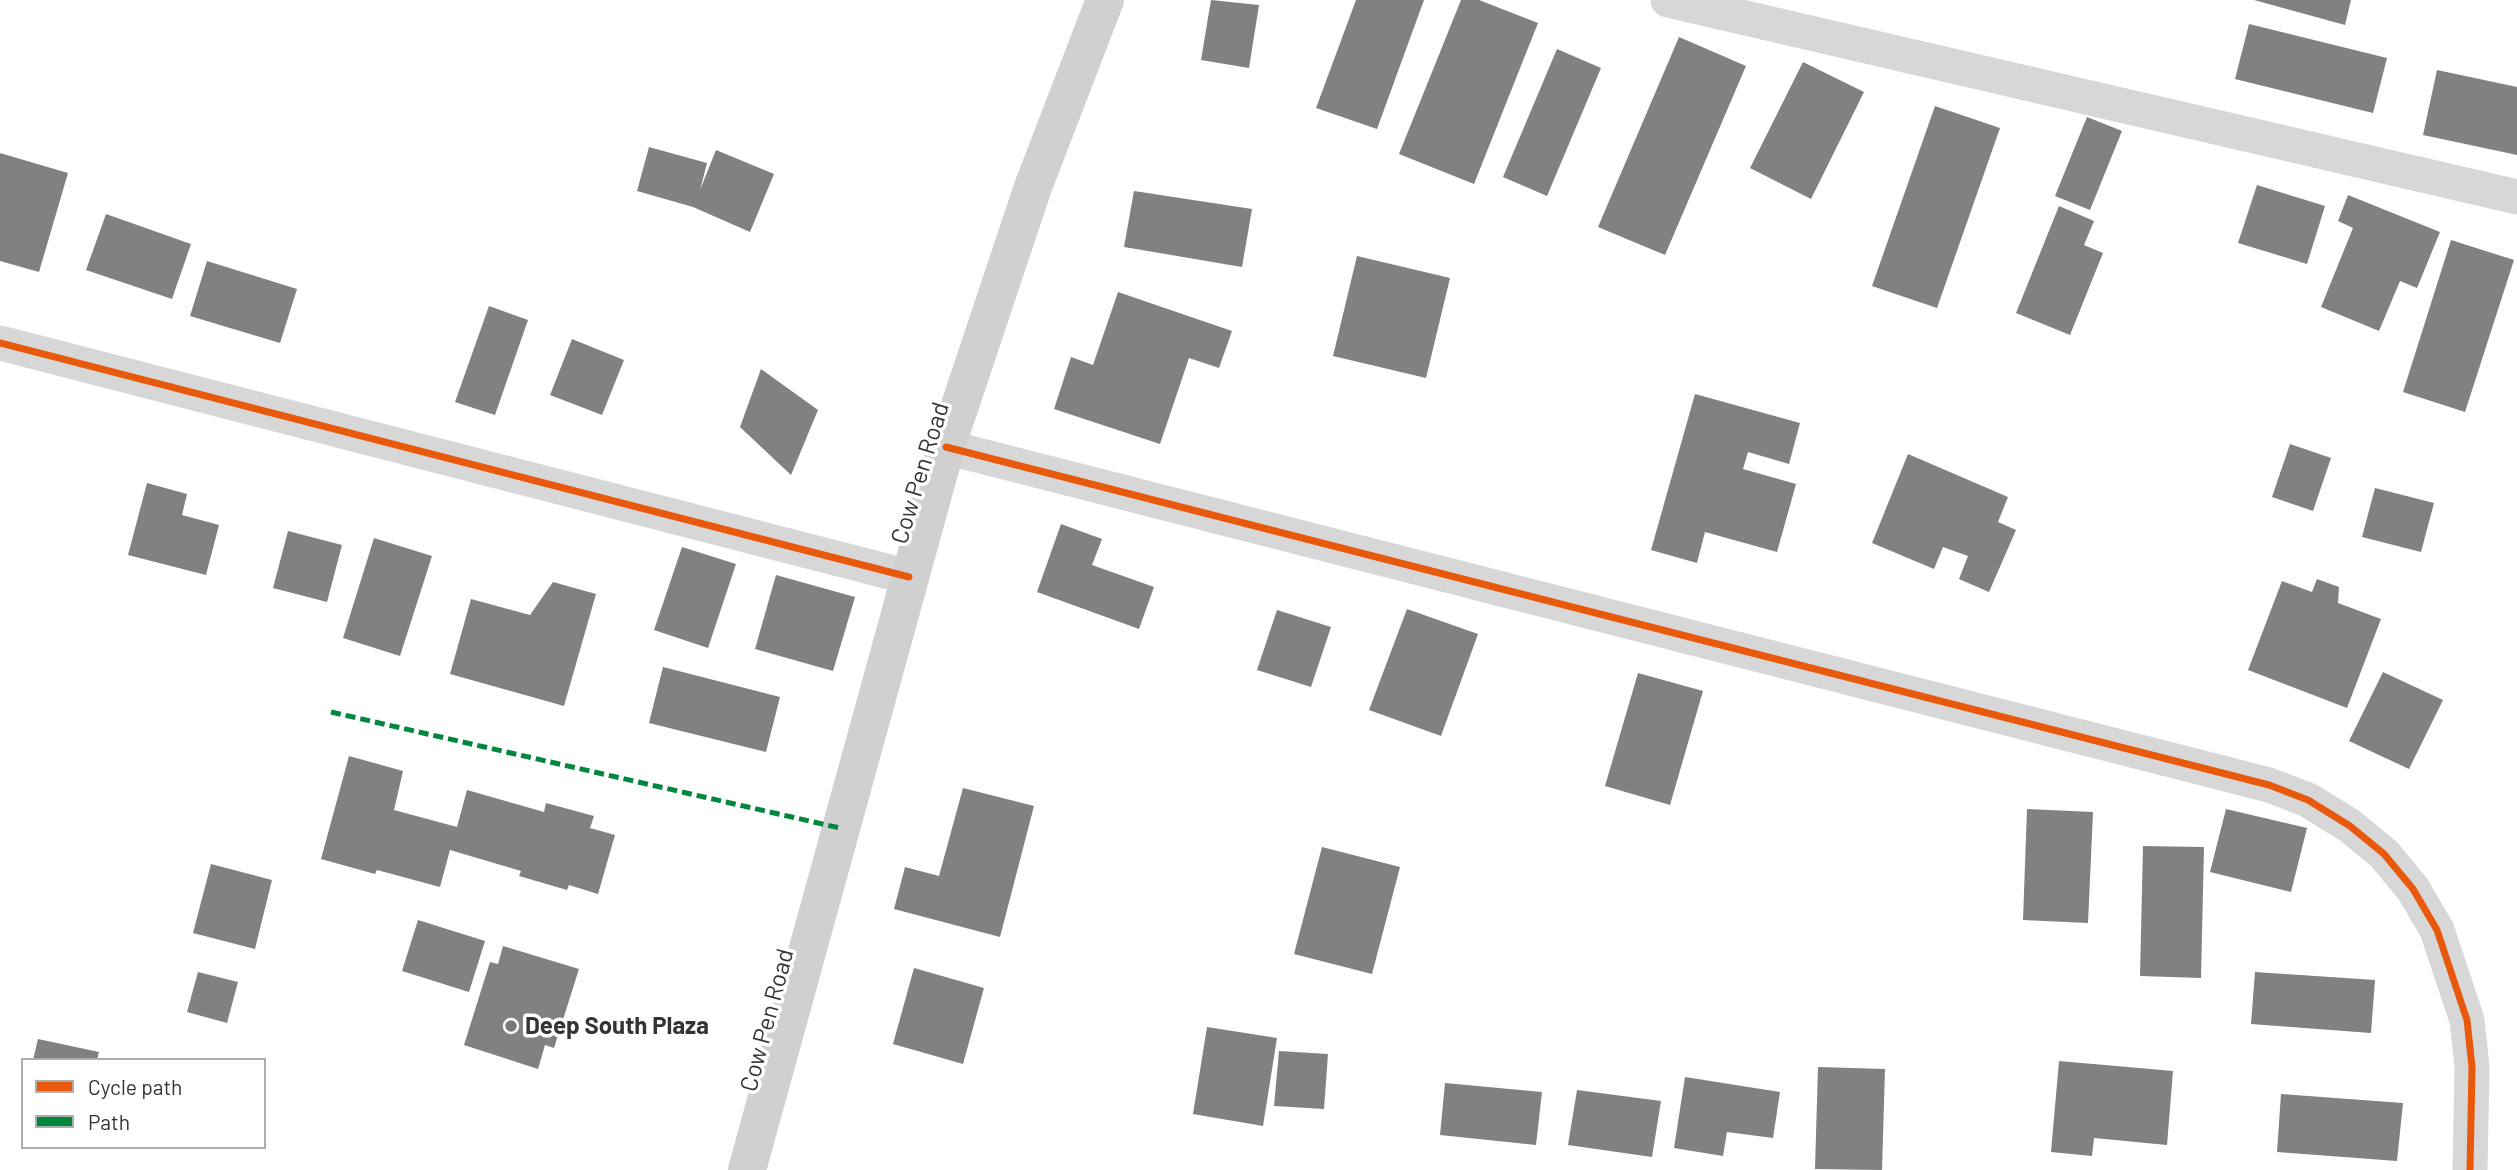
<!DOCTYPE html>
<style>
body{margin:0}
#map{position:relative;width:2517px;height:1170px;overflow:hidden;background:#fff;font-family:Barlow,sans-serif}
canvas{display:block}
.legend{position:absolute;left:21px;top:1058px;width:245px;height:91px;box-sizing:border-box;background:#fff;border:2px solid #adadad;margin:0;padding:9px 12px;list-style:none;font-size:21px;color:#333}
.legend li{display:flex;align-items:center;gap:14px;height:35px}
.legend b{width:35px;border:2px solid #adadad}
</style>
<div id="map">
<canvas width="2517" height="1170"></canvas>
<ul class="legend">
<li><b style="height:9px;background:#e8590c"></b>Cycle path</li>
<li><b style="height:9px;background:#00873e"></b>Path</li>
</ul>
</div>
<script>
const ctx = document.querySelector('canvas').getContext('2d');
ctx.lineJoin = 'round';
function fillPath(path, color) { ctx.fillStyle = color; ctx.fill(path, 'evenodd'); }
const toPath = rows => new Path2D(rows.map(r => 'M' + r).join(''));
function strokePath(path, color, width, dash) { ctx.strokeStyle = color; ctx.lineWidth = width; ctx.lineCap = dash ? 'butt' : 'round'; ctx.setLineDash(dash || []); ctx.stroke(path); }
function label(font, color, halo, rows, align = 'center') {
  ctx.font = font + ' Barlow,sans-serif'; ctx.lineWidth = 7; ctx.setLineDash([]); ctx.textBaseline = 'middle'; ctx.strokeStyle = halo; ctx.fillStyle = color; for (const [text, x, y, turn = 0] of rows) {
    ctx.save(); ctx.translate(x, y); ctx.rotate((+turn || 0) * Math.PI / 180); ctx.textAlign = isNaN(turn) ? turn : align; if (halo) ctx.strokeText(text, 0, 0); ctx.fillText(text, 0, 0); ctx.restore();
  }
}
fillPath(toPath([
 [1211,0,1259,5,1249,68,1201,60],
 [1356,0,1424,0,1377,129,1316,108],
 [1461,0,1479,0,1538,23,1474,184,1399,154],
 [2254,0,2351,0,2345,25],
 [2249,24,2387,58,2373,113,2235,79],
 [1679,37,1746,66,1665,255,1598,227],
 [1557,49,1601,68,1547,196,1503,177],
 [1803,62,1864,92,1811,199,1750,168],
 [2437,70,2517,87,2517,155,2423,135],
 [1935,106,2000,128,1937,308,1872,286],
 [2087,117,2122,131,2090,210,2055,196],
 [649,147,707,163,700,190,716,150,774,174,750,232,693,207,637,191],
 [0,153,68,173,39,272,0,261],
 [2257,185,2325,206,2307,264,2238,243],
 [1134,191,1252,209,1242,267,1124,247],
 [2348,195,2440,232,2417,288,2400,281,2379,331,2321,307,2353,228,2338,221],
 [2059,206,2094,221,2084,245,2103,253,2070,335,2016,313],
 [106,214,191,244,172,299,86,270],
 [2451,240,2514,260,2465,412,2403,392],
 [1357,256,1450,278,1426,378,1333,356],
 [207,261,297,289,280,343,190,316],
 [1118,292,1232,331,1219,368,1189,358,1160,444,1054,409,1071,357,1093,365],
 [489,306,528,320,495,415,455,402],
 [572,339,624,360,602,415,550,395],
 [761,369,818,410,791,475,740,427],
 [1695,394,1800,423,1789,464,1748,452,1743,469,1796,484,1777,552,1705,532,1697,563,1651,550],
 [2290,444,2331,458,2313,511,2272,497],
 [1908,454,2008,497,1998,522,2016,530,1989,592,1959,579,1968,556,1943,547,1934,569,1872,543],
 [147,483,187,494,182,515,219,525,206,575,128,555],
 [2375,488,2434,503,2421,552,2362,537],
 [1061,524,1102,539,1092,565,1154,587,1139,629,1037,592],
 [288,531,342,545,327,602,273,588],
 [374,538,432,556,400,656,343,638],
 [682,547,736,564,708,648,654,630],
 [776,575,855,597,833,671,755,649],
 [2317,579,2339,587,2338,603,2381,619,2347,708,2248,670,2282,581,2312,592],
 [553,582,596,594,564,706,450,674,471,599,530,615],
 [1407,609,1478,634,1441,736,1369,710],
 [1277,610,1331,627,1311,687,1257,670],
 [663,667,780,697,766,752,649,723],
 [2383,672,2443,700,2409,769,2349,741],
 [1638,673,1703,691,1670,805,1605,786],
 [349,756,403,771,394,810,457,827,467,790,544,812,546,803,594,816,590,828,615,835,598,894,569,885,567,890,519,876,521,871,450,850,440,887,377,870,375,874,321,859],
 [963,788,1034,806,1000,937,894,909,905,867,939,876],
 [2027,809,2093,812,2088,923,2023,920],
 [2226,809,2307,828,2291,892,2210,872],
 [2143,846,2204,847,2201,978,2140,976],
 [1322,847,1400,867,1372,974,1294,954],
 [211,864,272,880,255,949,193,933],
 [418,920,485,941,469,992,402,971],
 [503,946,579,969,554,1048,545,1045,538,1069,464,1045,490,962,498,964],
 [914,968,984,988,963,1064,893,1044],
 [198,972,238,982,227,1023,187,1012],
 [2255,972,2375,980,2371,1033,2251,1024],
 [1207,1027,1277,1038,1263,1126,1193,1114],
 [38,1039,99,1052,97,1060,33,1060],
 [1279,1051,1328,1054,1324,1109,1274,1106],
 [2059,1061,2173,1071,2167,1145,2094,1138,2092,1156,2051,1152],
 [1818,1067,1885,1069,1882,1170,1815,1169],
 [1685,1077,1780,1092,1773,1138,1727,1132,1723,1156,1674,1148],
 [1445,1083,1542,1092,1536,1145,1440,1135],
 [1577,1090,1661,1101,1652,1157,1568,1145],
 [2281,1094,2403,1103,2397,1161,2277,1152]
]), '#818181');
strokePath(toPath([
 [1668,0,2517,197],
 [0,343,909,577],
 [946,447,2269,785,2308,800,2350,826,2384,854,2413,889,2437,930,2467,1020,2472,1067,2470,1170]
]), '#d7d7d7', 35);
strokePath(toPath([
 [747,1170,946,447,1033,187,1105,0]
]), '#d0d0d0', 38);
strokePath(toPath([
 [331,712,840,828]
]), '#00873e', 5, [10, 5]);
strokePath(toPath([
 [0,343,909,577],
 [946,447,2269,785,2308,800,2350,826,2384,854,2413,889,2437,930,2467,1020,2472,1067,2470,1170]
]), '#e8590c', 7);
for (const [x, y, r, color] of [
 [511,1026,7,"#7a7a7a"]
]) { const dot = new Path2D(); dot.arc(x, y, r, 0, 2 * Math.PI); ctx.fillStyle = color; ctx.fill(dot); strokePath(dot, '#fff', 2.5); }
label('24px', '#333', '#fff', [
 ["Cow Pen Road",920,473,-73],
 ["Cow Pen Road",767,1020,-75]
]);
label('bold 24px', '#333', '#fff', [
 ["Deep South Plaza",525,1026]
], 'left');
</script>
